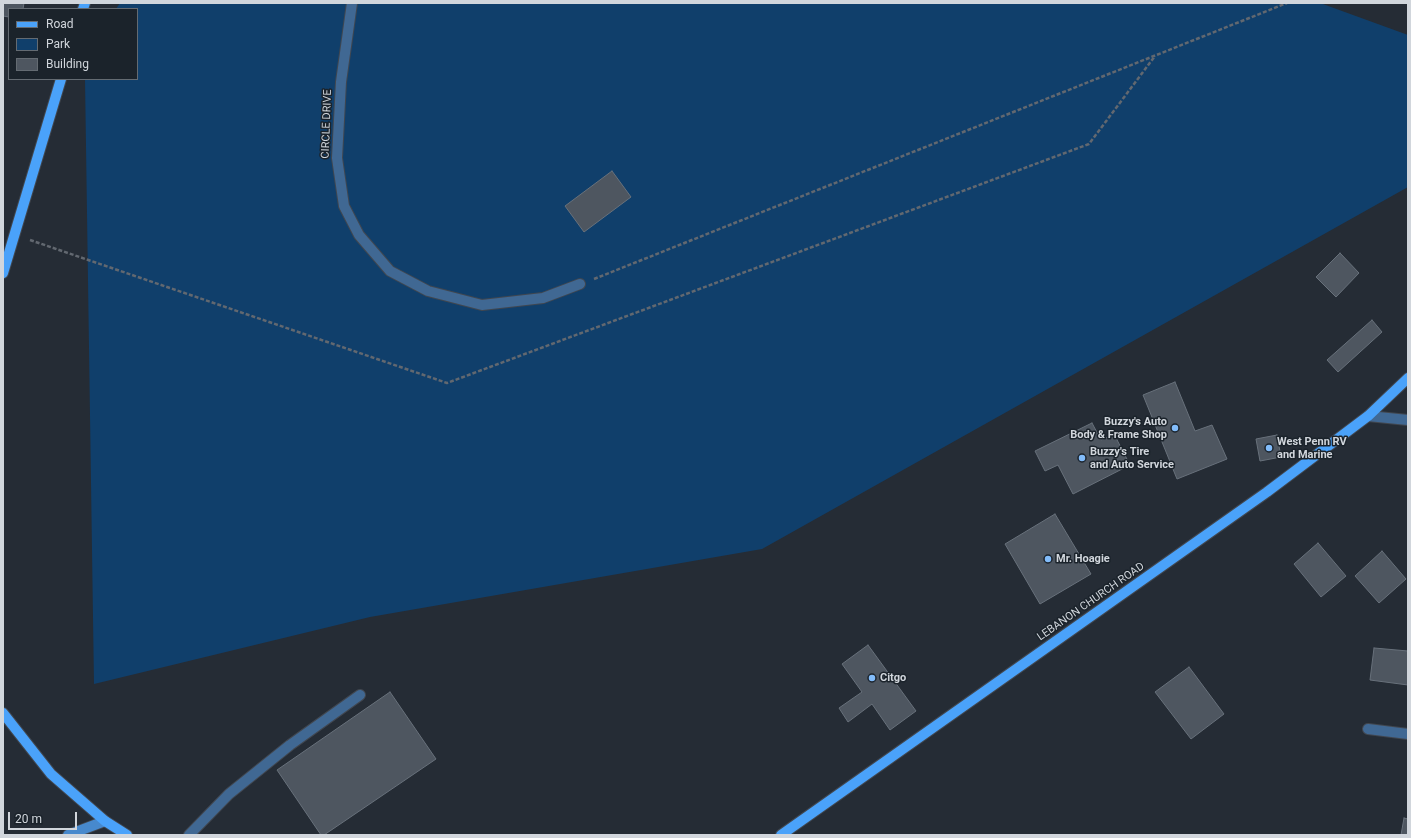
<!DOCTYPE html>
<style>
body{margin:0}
#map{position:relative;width:1411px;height:838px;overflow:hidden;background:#252c35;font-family:Roboto,sans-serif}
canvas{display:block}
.frame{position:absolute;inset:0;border:4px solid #d1d6dc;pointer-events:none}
.legend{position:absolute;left:8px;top:8px;width:130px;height:72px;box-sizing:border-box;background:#1b232b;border:1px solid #646b72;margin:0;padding:5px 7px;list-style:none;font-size:12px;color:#d1d6dc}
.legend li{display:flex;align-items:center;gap:8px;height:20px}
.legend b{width:20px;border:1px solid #646b72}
.scale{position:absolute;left:8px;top:812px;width:69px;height:18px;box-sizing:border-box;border:2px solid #d1d6dc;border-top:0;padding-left:5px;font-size:12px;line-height:14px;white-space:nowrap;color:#d1d6dc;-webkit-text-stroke:3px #1b232b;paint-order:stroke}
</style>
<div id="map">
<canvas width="1411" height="838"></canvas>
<div class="frame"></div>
<ul class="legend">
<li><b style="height:5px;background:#4aa2fa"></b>Road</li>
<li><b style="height:11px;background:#103f6b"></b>Park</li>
<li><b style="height:11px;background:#4e5660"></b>Building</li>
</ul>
<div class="scale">20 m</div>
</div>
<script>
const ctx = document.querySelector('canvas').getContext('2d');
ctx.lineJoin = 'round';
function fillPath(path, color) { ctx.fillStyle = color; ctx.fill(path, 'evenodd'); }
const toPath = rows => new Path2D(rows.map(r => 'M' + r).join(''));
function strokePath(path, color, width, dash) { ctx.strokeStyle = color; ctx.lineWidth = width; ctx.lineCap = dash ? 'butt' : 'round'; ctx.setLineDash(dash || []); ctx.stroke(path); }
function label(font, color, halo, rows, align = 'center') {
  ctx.font = font + ' Roboto,sans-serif'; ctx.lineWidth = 3; ctx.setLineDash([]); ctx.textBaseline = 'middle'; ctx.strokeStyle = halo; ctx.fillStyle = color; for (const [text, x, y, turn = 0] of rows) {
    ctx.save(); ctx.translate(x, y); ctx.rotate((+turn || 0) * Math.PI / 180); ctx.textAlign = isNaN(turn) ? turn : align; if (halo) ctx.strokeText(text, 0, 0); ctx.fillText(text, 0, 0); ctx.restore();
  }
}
fillPath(toPath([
 [120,3,1320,3,1408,35,1408,187,762,549,370,617,94,684,85,79,137,79,137,9,116,9]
]), '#103f6b');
const building = toPath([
 [3,3,24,3,23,9,9,9,9,17,3,16,3,3],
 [612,171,631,197,584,232,565,206,612,171],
 [1340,253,1359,273,1336,297,1316,277,1340,253],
 [1372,320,1382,332,1338,372,1327,360,1372,320],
 [1175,382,1195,431,1212,425,1227,459,1177,479,1143,395,1175,382],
 [1092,423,1101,440,1114,434,1130,465,1073,494,1058,465,1045,471,1035,451,1092,423],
 [1277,435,1281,457,1260,461,1256,439,1277,435],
 [1055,514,1091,574,1040,604,1005,544,1055,514],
 [1318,543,1346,576,1321,597,1294,564,1318,543],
 [1382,551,1406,579,1379,603,1355,576,1382,551],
 [868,645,916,711,890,730,872,704,848,722,839,708,862,692,842,664,868,645],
 [1374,648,1408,651,1408,685,1370,680,1374,648],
 [1189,667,1224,714,1191,739,1155,692,1189,667],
 [390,692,436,759,324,835,321,835,277,770,390,692],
 [1404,818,1408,819,1408,835,1401,835,1404,818]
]);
fillPath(building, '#4e5660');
strokePath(building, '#68717b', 1);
const lane = toPath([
 [352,3,341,82,337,158,344,206,359,235,390,271,428,291,482,305,543,298,580,284],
 [189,835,229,794,290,745,360,695]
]);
const street = toPath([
 [1368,416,1408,420],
 [1368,729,1408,734]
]);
const secondary = toPath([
 [68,835,105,821]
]);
const primary = toPath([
 [83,9,85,3],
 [3,273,61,79],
 [3,713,51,774,105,821,127,835],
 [781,835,1267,492,1368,416,1408,378]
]);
strokePath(lane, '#414750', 12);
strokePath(street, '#414750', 12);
strokePath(secondary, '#414750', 12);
strokePath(primary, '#414750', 12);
strokePath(toPath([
 [30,240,447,383,1089,144,1155,56],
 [594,279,1287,3]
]), '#626870', 2.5, [4, 2]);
strokePath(lane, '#406893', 10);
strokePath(street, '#406893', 10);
strokePath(secondary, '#4789cd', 10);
strokePath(primary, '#4aa2fa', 10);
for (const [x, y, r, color] of [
 [1175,428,4,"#82bcfa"],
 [1269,448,4,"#82bcfa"],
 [1082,458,4,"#82bcfa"],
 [1048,559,4,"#82bcfa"],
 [872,678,4,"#82bcfa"]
]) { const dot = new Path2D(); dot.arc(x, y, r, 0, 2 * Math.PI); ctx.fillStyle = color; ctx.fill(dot); strokePath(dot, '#1b232b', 1.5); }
label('11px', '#d1d6dc', '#1b232b', [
 ["CIRCLE DRIVE",327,124,-88],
 ["LEBANON CHURCH ROAD",1091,602,-35]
]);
label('bold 11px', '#d1d6dc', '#1b232b', [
 ["Buzzy's Auto",1167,422,"right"],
 ["Body & Frame Shop",1167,435,"right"],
 ["West Penn RV",1277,442],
 ["and Marine",1277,455],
 ["Buzzy's Tire",1090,452],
 ["and Auto Service",1090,465],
 ["Mr. Hoagie",1056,559],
 ["Citgo",880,678]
], 'left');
</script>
